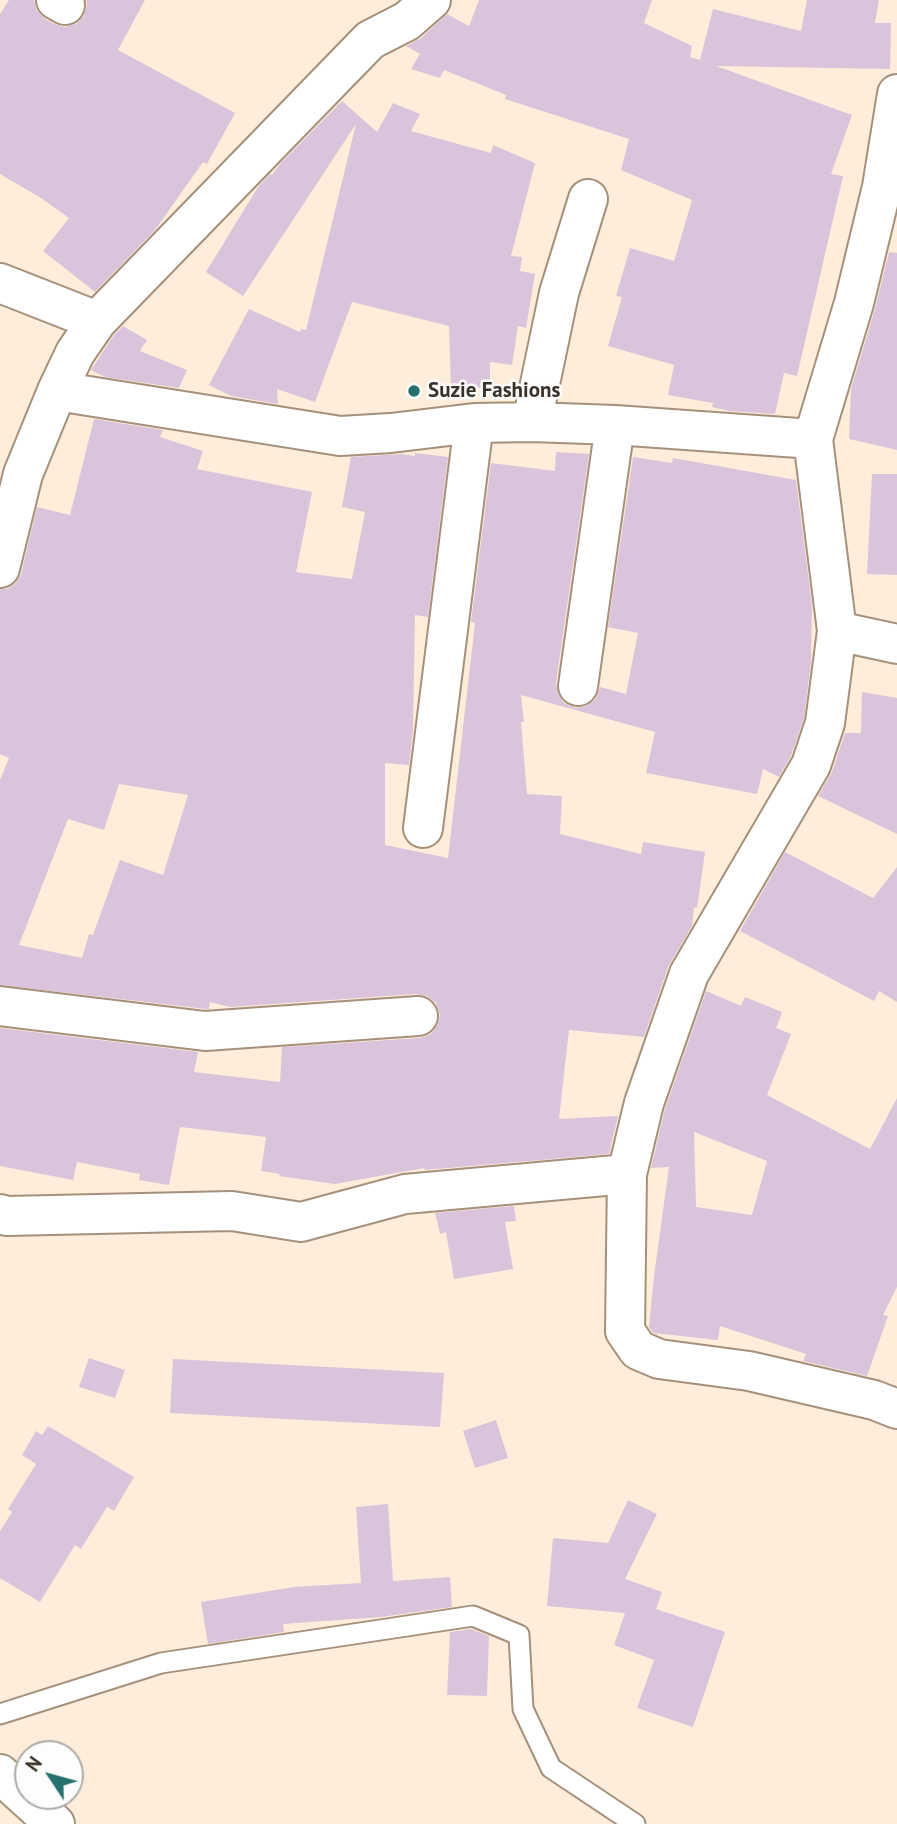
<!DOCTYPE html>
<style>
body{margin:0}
#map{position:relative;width:897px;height:1824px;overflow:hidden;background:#feedda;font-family:"PT Sans",sans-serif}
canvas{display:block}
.north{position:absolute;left:14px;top:1740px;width:70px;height:70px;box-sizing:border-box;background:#fdfdfd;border:2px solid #afaca8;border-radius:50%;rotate:306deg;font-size:19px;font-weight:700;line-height:28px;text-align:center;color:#3a3229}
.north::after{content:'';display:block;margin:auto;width:24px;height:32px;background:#26716e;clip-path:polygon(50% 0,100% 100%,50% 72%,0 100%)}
</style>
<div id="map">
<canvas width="897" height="1824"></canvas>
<div class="north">N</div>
</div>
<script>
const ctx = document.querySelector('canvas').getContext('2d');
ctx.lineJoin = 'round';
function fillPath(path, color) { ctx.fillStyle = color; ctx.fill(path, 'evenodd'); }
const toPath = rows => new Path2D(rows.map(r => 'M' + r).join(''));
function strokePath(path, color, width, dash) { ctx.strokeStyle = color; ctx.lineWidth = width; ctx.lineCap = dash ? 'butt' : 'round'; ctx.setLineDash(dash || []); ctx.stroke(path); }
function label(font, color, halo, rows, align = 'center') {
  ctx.font = font + ' "PT Sans",sans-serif'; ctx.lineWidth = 5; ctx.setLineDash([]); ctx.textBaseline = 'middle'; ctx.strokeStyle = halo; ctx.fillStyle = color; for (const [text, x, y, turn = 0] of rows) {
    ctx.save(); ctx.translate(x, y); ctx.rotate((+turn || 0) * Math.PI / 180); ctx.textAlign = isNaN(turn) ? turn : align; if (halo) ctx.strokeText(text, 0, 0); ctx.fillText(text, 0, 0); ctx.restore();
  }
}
fillPath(toPath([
 [9,0,34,0,37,11,45,19,54,24,65,27,76,24,84,16,87,5,86,0,145,0,118,50,235,113,207,164,203,162,155,230,95,292,43,251,69,218,41,198,0,174,0,14],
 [479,0,652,0,644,23,692,46,690,57,700,60,713,9,801,31,807,0,879,0,875,23,891,23,890,69,716,66,852,115,831,174,843,176,797,376,784,373,775,414,729,411,712,407,713,403,668,395,674,365,608,346,622,297,616,296,630,248,674,261,692,200,621,170,629,139,505,99,506,95,444,70,440,78,411,69,420,54,406,46,421,38,447,14,469,26],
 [342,101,377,132,393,103,420,114,411,131,491,153,493,145,535,163,511,256,522,257,520,271,535,274,526,328,518,326,512,365,490,362,490,387,451,388,449,326,352,302,315,402,277,389,278,404,231,396,209,385,249,309,300,332,301,329,306,330,356,124,243,296,206,272,258,187,270,174,272,175,279,165],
 [889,252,897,253,897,450,849,439,851,389,875,309],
 [123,326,147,340,140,351,187,370,179,388,105,377,91,370,114,335],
 [94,419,163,430,160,437,203,451,197,469,312,492,296,572,352,579,365,512,342,507,351,457,401,454,415,456,415,453,448,457,428,617,415,615,413,730,409,765,385,763,385,845,448,858,475,623,471,622,491,463,555,471,556,452,589,454,556,683,558,694,564,703,576,708,586,706,595,700,600,687,626,694,638,633,608,627,633,457,672,463,673,458,796,480,812,605,811,662,804,718,791,756,779,777,763,769,757,794,646,773,655,732,521,695,524,722,521,722,527,794,562,796,560,834,641,854,643,842,705,852,697,908,694,907,692,926,668,967,644,1037,569,1030,559,1119,618,1116,609,1154,425,1170,424,1168,335,1184,279,1176,280,1174,261,1171,266,1137,180,1127,169,1185,139,1180,140,1174,77,1162,73,1180,0,1166,0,1028,198,1052,194,1072,280,1082,282,1047,420,1038,431,1034,437,1026,440,1015,436,1003,427,996,416,994,230,1007,210,1002,209,1009,206,1009,0,985,0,780,9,758,0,754,0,589,7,589,15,584,21,574,37,507,70,515],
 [119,784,188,795,163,875,120,860,93,935,89,934,82,958,19,945,68,819,104,830],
 [872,474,897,474,897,575,867,574],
 [862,692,897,698,897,834,818,796,832,772,845,733,861,733],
 [785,852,873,898,897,867,897,1002,879,991,874,1001,740,931],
 [706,991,741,1006,745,997,782,1012,776,1028,791,1034,767,1095,870,1149,897,1098,897,1287,883,1315,888,1316,867,1376,803,1361,806,1354,720,1326,718,1340,653,1333,649,1327,654,1276,669,1167,651,1168,665,1109],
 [694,1132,767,1161,752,1215,696,1207],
 [514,1206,516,1221,505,1222,513,1269,454,1279,446,1232,440,1234,435,1213],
 [89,1358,125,1370,115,1398,79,1387],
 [173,1359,444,1373,440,1427,170,1413],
 [496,1420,508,1458,475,1468,463,1431],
 [48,1426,134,1477,114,1511,107,1507,81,1549,75,1545,40,1602,0,1578,0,1531,12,1512,8,1509,36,1464,22,1455,36,1431,42,1435],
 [628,1500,657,1514,625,1579,662,1592,656,1609,725,1632,693,1727,637,1708,654,1660,614,1645,625,1613,547,1606,553,1538,608,1543],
 [388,1504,393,1581,450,1577,452,1607,381,1617,283,1624,284,1632,208,1644,201,1602,294,1587,361,1583,356,1507],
 [471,1629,489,1636,487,1696,447,1695,450,1632]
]), '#dac4db');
const lane = toPath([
 [0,1714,161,1663,473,1616,519,1635,523,1709,551,1768,635,1824]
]);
const street = toPath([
 [56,0,65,5],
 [897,94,882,187,854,303,813,439,837,631,825,723,811,765,689,974,644,1103,627,1174,625,1331,638,1350,659,1359,749,1371,874,1400,897,1409],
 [0,283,97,321],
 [57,391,340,436,391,433,474,423,532,422,615,425,813,439],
 [532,422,559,293,588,199],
 [0,568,23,474,57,391,75,353,97,321,370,40,407,21,431,0],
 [837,631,897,644],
 [578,686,615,425],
 [423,828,474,423],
 [0,1006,205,1031,418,1016],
 [0,1214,7,1216,232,1211,301,1222,405,1194,627,1174],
 [0,1774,55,1824]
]);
strokePath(lane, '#a5917b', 23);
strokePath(street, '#a5917b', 42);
strokePath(lane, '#fff', 19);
strokePath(street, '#fff', 38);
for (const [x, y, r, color] of [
 [414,391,7,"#26716e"]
]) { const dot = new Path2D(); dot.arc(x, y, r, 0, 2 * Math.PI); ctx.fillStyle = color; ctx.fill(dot); strokePath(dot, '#fdfdfd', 2.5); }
label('bold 21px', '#3a3229', '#fdfdfd', [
 ["Suzie Fashions",428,391]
], 'left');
</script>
